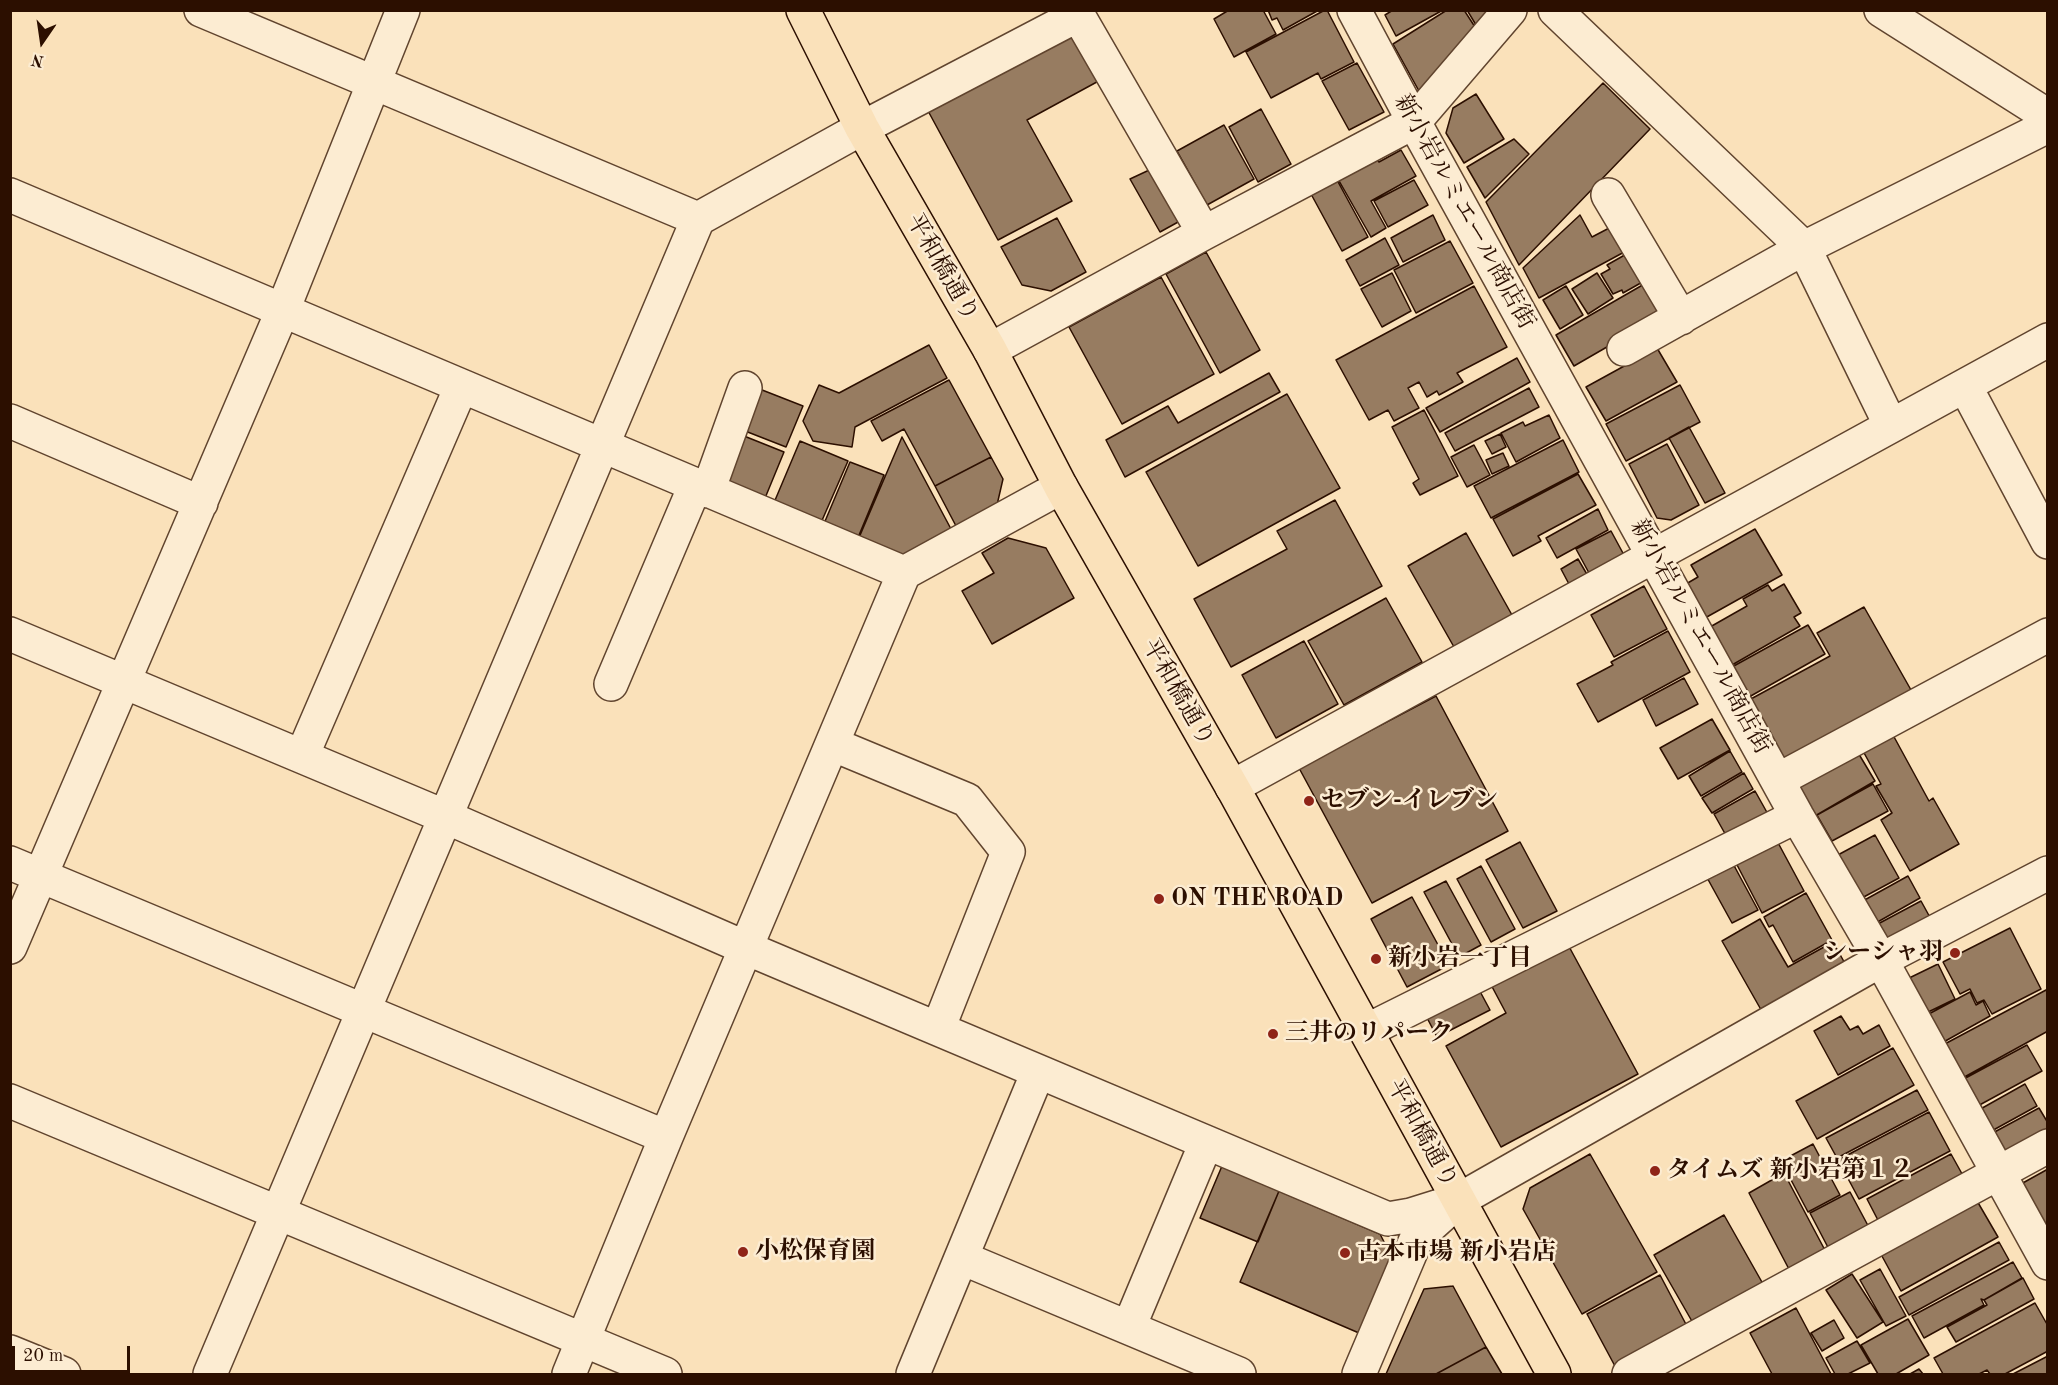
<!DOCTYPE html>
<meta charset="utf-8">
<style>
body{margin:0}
#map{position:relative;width:2058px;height:1385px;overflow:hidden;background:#fae1ba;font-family:"Old Standard TT",serif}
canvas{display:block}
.frame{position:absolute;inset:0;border:12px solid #2c0f00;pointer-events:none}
.north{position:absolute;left:12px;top:12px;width:60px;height:60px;-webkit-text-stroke:4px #fcecd2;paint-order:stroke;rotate:193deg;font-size:16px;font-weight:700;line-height:24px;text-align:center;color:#2c0f00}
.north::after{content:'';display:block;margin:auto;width:21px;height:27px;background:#2c0f00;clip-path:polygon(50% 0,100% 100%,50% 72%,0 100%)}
.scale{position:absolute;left:12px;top:1346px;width:118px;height:27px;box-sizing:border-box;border:3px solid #2c0f00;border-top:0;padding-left:8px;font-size:18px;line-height:21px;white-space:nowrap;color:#2c0f00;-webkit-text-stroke:4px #fcecd2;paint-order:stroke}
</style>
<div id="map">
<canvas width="2058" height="1385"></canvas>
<div class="frame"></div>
<div class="north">N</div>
<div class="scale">20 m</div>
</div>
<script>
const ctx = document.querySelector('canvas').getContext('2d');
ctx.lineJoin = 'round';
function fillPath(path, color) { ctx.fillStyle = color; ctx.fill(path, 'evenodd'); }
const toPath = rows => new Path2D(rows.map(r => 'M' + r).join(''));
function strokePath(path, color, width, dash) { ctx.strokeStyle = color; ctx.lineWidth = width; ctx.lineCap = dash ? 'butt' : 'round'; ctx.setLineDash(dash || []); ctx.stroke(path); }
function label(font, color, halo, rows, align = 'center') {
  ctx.font = font + ' "Old Standard TT","Noto Serif JP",serif'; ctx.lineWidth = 5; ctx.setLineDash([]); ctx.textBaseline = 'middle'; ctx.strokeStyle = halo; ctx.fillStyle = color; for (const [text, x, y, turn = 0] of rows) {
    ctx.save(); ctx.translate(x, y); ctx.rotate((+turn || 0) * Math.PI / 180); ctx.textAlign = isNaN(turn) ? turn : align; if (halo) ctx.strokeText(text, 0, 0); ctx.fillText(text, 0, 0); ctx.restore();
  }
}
const building = toPath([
 [1229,10,1263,10,1276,34,1234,57,1214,19,1229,10],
 [1268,10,1319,10,1283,30,1277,18,1272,20,1268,10],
 [1325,10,1327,10,1354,62,1321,79,1318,73,1271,98,1246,52,1325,10],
 [1393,10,1443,10,1396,36,1385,15,1393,10],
 [1447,10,1464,10,1475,27,1419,91,1393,44,1447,10],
 [1467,10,1489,10,1476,25,1467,10],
 [1079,27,1106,77,1027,120,1072,201,998,240,927,109,1079,27],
 [1357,63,1384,112,1349,130,1322,81,1357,63],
 [1603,83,1650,129,1519,265,1486,202,1603,83],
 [1476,94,1504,139,1464,163,1446,133,1453,108,1476,94],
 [1261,109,1291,164,1258,182,1229,127,1261,109],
 [1224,125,1254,179,1207,205,1177,151,1224,125],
 [1514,139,1529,154,1485,198,1467,167,1514,139],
 [1401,150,1416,176,1371,201,1386,228,1371,237,1338,179,1376,157,1379,162,1401,150],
 [1160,165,1189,216,1160,232,1130,179,1160,165],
 [1337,180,1368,237,1342,251,1311,194,1337,180],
 [1414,180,1428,205,1388,227,1374,201,1414,180],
 [1433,215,1445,240,1403,262,1391,238,1433,215],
 [1580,215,1592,237,1615,225,1628,250,1539,298,1523,268,1580,215],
 [1057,218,1086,272,1051,291,1022,285,1001,247,1057,218],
 [1385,238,1399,265,1360,286,1346,260,1385,238],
 [1450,241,1473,283,1416,313,1394,270,1450,241],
 [1206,252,1260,350,1220,373,1166,274,1206,252],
 [1630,252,1646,280,1623,293,1622,290,1613,294,1601,274,1610,269,1607,265,1630,252],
 [1392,273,1411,311,1382,327,1361,289,1392,273],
 [1597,273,1613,298,1588,314,1572,289,1597,273],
 [1161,277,1214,374,1122,424,1069,327,1161,277],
 [1646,283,1664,314,1574,366,1556,335,1646,283],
 [1474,286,1507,347,1457,373,1463,382,1439,395,1437,391,1427,397,1419,382,1408,388,1419,408,1394,421,1388,410,1369,420,1336,360,1474,286],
 [1566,286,1583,315,1560,329,1543,300,1566,286],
 [929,345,947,378,855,427,852,447,813,441,803,421,819,385,839,393,929,345],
 [1657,348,1677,382,1606,421,1586,387,1657,348],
 [1517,358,1530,382,1440,432,1426,408,1517,358],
 [1269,373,1280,392,1125,477,1106,440,1168,406,1178,423,1269,373],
 [949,380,991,457,935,486,904,429,882,441,871,421,949,380],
 [1680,385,1700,422,1626,461,1606,424,1680,385],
 [757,388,803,406,786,447,740,429,757,388],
 [1529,388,1539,407,1455,451,1445,433,1529,388],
 [1287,394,1340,488,1198,566,1146,472,1287,394],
 [1424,410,1458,476,1420,495,1413,483,1419,479,1392,427,1424,410],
 [1549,415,1560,438,1516,462,1501,433,1523,422,1525,426,1549,415],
 [1689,427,1725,493,1705,503,1669,438,1689,427],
 [734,432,784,452,763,503,713,483,734,432],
 [1500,434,1506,447,1492,454,1485,441,1500,434],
 [902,437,951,529,899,557,858,540,902,437],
 [1563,440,1579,472,1491,518,1474,486,1563,440],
 [800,441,848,461,820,525,773,505,800,441],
 [1667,444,1699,505,1671,520,1657,518,1629,464,1667,444],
 [1474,445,1490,475,1467,487,1451,457,1474,445],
 [1503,453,1509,466,1492,474,1486,460,1503,453],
 [991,457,1003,479,997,505,956,526,935,486,991,457],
 [850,462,884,475,857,540,823,526,850,462],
 [1578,474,1596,505,1538,536,1541,541,1513,556,1493,519,1578,474],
 [1335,500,1382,586,1231,667,1194,599,1287,549,1277,531,1335,500],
 [1598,509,1608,530,1557,558,1546,538,1598,509],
 [1755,529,1782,575,1705,618,1686,584,1698,577,1691,565,1755,529],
 [1611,531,1624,555,1589,573,1576,549,1611,531],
 [1466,533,1512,615,1454,647,1408,566,1466,533],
 [1008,538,1046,548,1074,598,992,644,962,591,994,573,982,553,1008,538],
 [1578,559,1588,576,1570,586,1561,569,1578,559],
 [1784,584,1801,613,1794,617,1800,626,1732,665,1710,627,1747,606,1743,599,1768,585,1772,591,1784,584],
 [1644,586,1667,629,1614,657,1591,615,1644,586],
 [1386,598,1422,662,1344,705,1308,641,1386,598],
 [1864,607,1915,697,1787,768,1749,700,1830,656,1817,633,1864,607],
 [1808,625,1825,654,1749,697,1732,667,1808,625],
 [1668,631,1690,672,1598,722,1577,684,1613,665,1611,662,1668,631],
 [1304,641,1338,704,1276,738,1242,675,1304,641],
 [1684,678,1698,704,1656,726,1643,700,1684,678],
 [1436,696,1508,831,1372,903,1299,768,1436,696],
 [1712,719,1730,750,1678,779,1660,748,1712,719],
 [1893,735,1929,801,1933,798,1959,844,1910,871,1881,820,1892,813,1876,786,1881,784,1863,751,1893,735],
 [1730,751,1742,772,1701,796,1689,776,1730,751],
 [1857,751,1875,781,1815,816,1798,786,1857,751],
 [1744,773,1753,789,1712,813,1702,798,1744,773],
 [1873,784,1888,811,1832,841,1817,815,1873,784],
 [1755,791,1769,816,1728,839,1714,814,1755,791],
 [1875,835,1899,878,1860,899,1836,856,1875,835],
 [1776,839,1804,891,1762,913,1735,861,1776,839],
 [1520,842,1557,911,1523,928,1486,860,1520,842],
 [1731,860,1758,910,1732,923,1705,874,1731,860],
 [1481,866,1515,929,1491,942,1457,879,1481,866],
 [1908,876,1920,898,1874,924,1861,902,1908,876],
 [1446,881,1481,945,1459,957,1424,892,1446,881],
 [1806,893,1832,940,1793,962,1773,925,1769,927,1764,917,1806,893],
 [1412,897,1449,965,1407,987,1371,919,1412,897],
 [1921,901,1932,921,1887,945,1876,925,1921,901],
 [1760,919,1788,967,1833,942,1847,967,1764,1015,1722,941,1760,919],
 [2010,928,2041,989,1992,1014,1984,1000,1977,1003,1970,989,1960,994,1943,962,2010,928],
 [1566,941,1638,1074,1501,1147,1446,1046,1506,1013,1489,981,1566,941],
 [1938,964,1955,999,1920,1016,1903,981,1938,964],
 [1476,984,1490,1010,1437,1037,1424,1012,1476,984],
 [2046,990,2048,993,2048,1031,1959,1080,1941,1046,2046,990],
 [1970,992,1976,1005,1983,1001,1990,1016,1940,1044,1925,1016,1970,992],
 [1841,1016,1850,1030,1858,1026,1863,1034,1879,1025,1890,1046,1838,1075,1814,1031,1841,1016],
 [2027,1045,2042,1071,1974,1108,1960,1081,2027,1045],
 [1893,1048,1914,1085,1817,1139,1796,1101,1893,1048],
 [2025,1084,2037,1106,1988,1133,1977,1111,2025,1084],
 [1917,1090,1928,1110,1837,1158,1826,1138,1917,1090],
 [2039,1108,2048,1123,2048,1134,2003,1159,1989,1135,2039,1108],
 [1929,1112,1950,1151,1859,1199,1838,1160,1929,1112],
 [1813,1144,1840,1195,1808,1212,1781,1161,1813,1144],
 [1590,1154,1657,1272,1582,1314,1523,1209,1530,1188,1590,1154],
 [1951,1154,1966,1181,1881,1226,1867,1199,1951,1154],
 [1222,1166,1279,1191,1258,1242,1200,1218,1222,1166],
 [2048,1169,2048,1226,2046,1227,2021,1184,2048,1169],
 [1784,1173,1827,1254,1791,1273,1749,1193,1784,1173],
 [1279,1191,1380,1234,1396,1265,1366,1336,1240,1282,1279,1191],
 [1850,1192,1872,1233,1832,1255,1810,1213,1850,1192],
 [1973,1194,1998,1237,1901,1291,1877,1247,1973,1194],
 [1724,1215,1767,1291,1697,1330,1654,1255,1724,1215],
 [1999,1242,2009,1260,1909,1315,1899,1297,1999,1242],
 [2013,1262,2022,1278,1984,1300,1981,1299,1984,1305,1924,1338,1912,1316,2013,1262],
 [1880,1269,1906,1316,1886,1326,1860,1280,1880,1269],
 [1852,1274,1883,1322,1857,1338,1826,1290,1852,1274],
 [1660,1275,1689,1330,1616,1368,1587,1314,1660,1275],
 [2023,1278,2034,1299,1956,1342,1947,1327,1987,1305,1984,1300,2023,1278],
 [1453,1286,1486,1347,1436,1374,1386,1374,1424,1289,1453,1286],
 [2035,1303,2048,1326,2048,1351,2005,1374,1990,1374,1987,1370,1979,1374,1943,1374,1934,1358,2035,1303],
 [1796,1308,1831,1374,1772,1374,1750,1333,1796,1308],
 [1908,1319,1929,1355,1896,1374,1878,1374,1861,1345,1908,1319],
 [1834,1320,1844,1338,1822,1351,1811,1333,1834,1320],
 [1857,1341,1870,1363,1848,1374,1835,1374,1826,1358,1857,1341],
 [1486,1347,1502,1374,1436,1374,1486,1347],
 [2048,1356,2048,1374,2013,1374,2048,1356],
 [1919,1369,1923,1374,1910,1374,1919,1369]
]);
fillPath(building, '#977c61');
strokePath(building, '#2c0f00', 1.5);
const minor = toPath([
 [201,10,698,219],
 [1354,10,1414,122,1797,816,1881,960,2048,1263],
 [1555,10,1804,248,1891,426],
 [1881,10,2048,116],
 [10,195,904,573],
 [1608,195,1681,318],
 [1624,349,1804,248,2048,126],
 [990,350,1204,233,1414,122,1510,10],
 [1965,386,2048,542],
 [10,421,201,503],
 [708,491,745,388],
 [10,634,446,817,746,948,1388,1219,1411,1215,1459,1200,1881,960,2048,873],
 [611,684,695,486],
 [832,744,967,800,1008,852,938,1029],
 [302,756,461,387],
 [1778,780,2048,635],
 [1232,787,2048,340],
 [10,863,666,1137],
 [10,947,282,312,403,10],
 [1366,1031,1797,816],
 [10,1101,665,1374],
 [962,1258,1239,1374],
 [1129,1327,1206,1143],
 [10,1352,64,1374],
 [210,1374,698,219,862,128,1078,15,1204,233],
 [569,1374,666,1137,904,573,1061,487],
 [913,1374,1038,1072],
 [1359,1374,1415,1242,1421,1234,1451,1207],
 [1629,1374,2048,1146]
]);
const major = toPath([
 [803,10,862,128,990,350,1061,487,1235,792,1554,1374]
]);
strokePath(minor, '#60442e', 36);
strokePath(major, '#2c0f00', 36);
strokePath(minor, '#fcecd2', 33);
strokePath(major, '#fae1ba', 33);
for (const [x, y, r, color] of [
 [1309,801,6,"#8f2418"],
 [1159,899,6,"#8f2418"],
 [1955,953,6,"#8f2418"],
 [1376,959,6,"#8f2418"],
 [1273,1034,6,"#8f2418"],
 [1655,1171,6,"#8f2418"],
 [743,1252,6,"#8f2418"],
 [1345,1253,6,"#8f2418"]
]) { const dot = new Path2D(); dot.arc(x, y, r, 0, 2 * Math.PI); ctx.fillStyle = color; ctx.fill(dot); strokePath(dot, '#fcecd2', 2); }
label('24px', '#2c0f00', '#fcecd2', [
 ["新小岩ルミエール商店街",1464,212,61],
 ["平和橋通り",942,268,60],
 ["新小岩ルミエール商店街",1700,637,61],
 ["平和橋通り",1178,693,60],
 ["平和橋通り",1422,1134,61]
]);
label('bold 24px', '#2c0f00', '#fcecd2', [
 ["セブン-イレブン",1321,801],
 ["ON THE ROAD",1171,899],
 ["シーシャ羽",1943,953,"right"],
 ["新小岩一丁目",1388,959],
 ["三井のリパーク",1285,1034],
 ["タイムズ 新小岩第１２",1667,1171],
 ["小松保育園",755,1252],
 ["古本市場 新小岩店",1357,1253]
], 'left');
</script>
